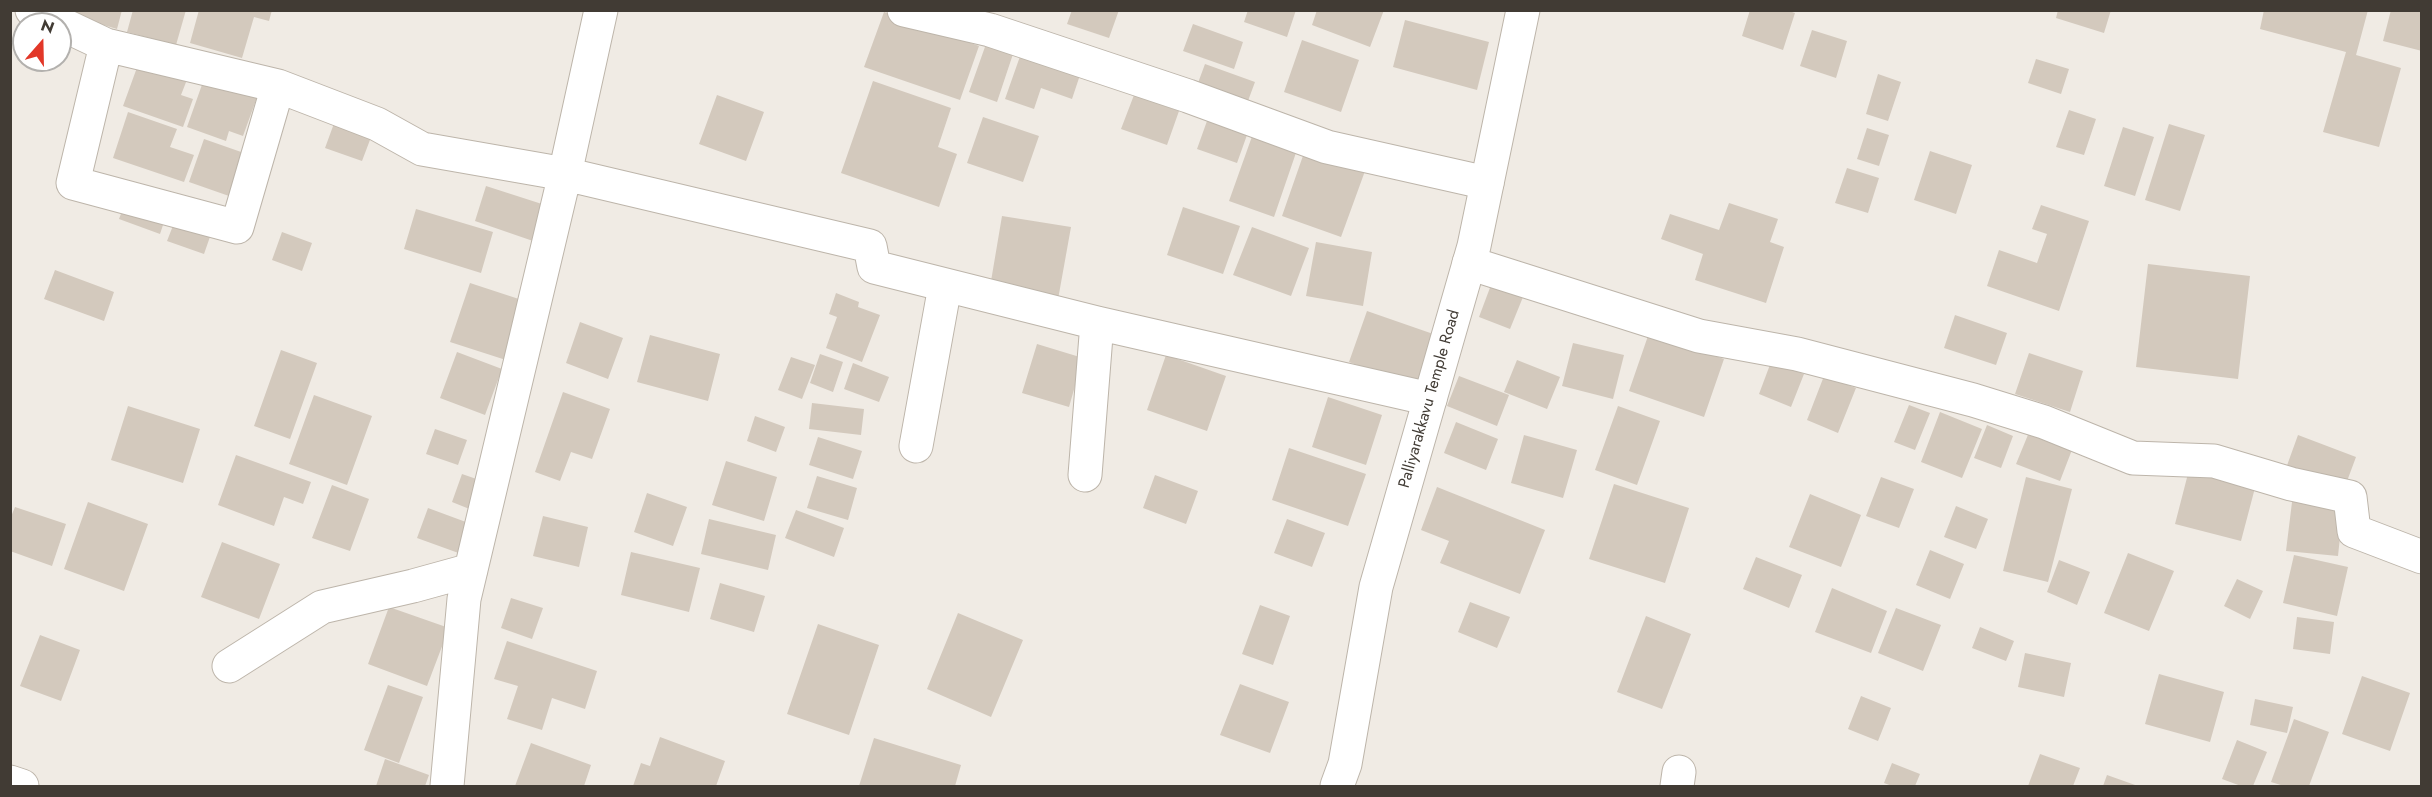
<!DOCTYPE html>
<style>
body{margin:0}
#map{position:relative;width:2432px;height:797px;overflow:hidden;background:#f0ebe4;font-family:Jost,sans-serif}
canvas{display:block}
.frame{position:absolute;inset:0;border:12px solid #413b34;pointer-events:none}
.north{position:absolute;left:12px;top:12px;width:60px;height:60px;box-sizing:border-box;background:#fff;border:2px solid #b3b1ae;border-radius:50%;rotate:20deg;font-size:16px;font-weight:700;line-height:24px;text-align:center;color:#413b34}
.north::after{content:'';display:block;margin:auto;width:21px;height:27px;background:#e23728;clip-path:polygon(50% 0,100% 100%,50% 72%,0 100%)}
</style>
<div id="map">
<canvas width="2432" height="797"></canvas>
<div class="frame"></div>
<div class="north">N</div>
</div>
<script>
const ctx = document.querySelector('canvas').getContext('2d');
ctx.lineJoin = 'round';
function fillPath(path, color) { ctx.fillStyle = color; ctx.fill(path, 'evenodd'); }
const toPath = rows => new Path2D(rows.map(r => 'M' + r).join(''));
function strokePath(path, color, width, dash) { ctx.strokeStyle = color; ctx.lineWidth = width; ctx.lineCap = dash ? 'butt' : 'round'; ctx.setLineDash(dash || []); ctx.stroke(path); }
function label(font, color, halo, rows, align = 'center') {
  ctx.font = font + ' Jost,sans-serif'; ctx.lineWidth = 4.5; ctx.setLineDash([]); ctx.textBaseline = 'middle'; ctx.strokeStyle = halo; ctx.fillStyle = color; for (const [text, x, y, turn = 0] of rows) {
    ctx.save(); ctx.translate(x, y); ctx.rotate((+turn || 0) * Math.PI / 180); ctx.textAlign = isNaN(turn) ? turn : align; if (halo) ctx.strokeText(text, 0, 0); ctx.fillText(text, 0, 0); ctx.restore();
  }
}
fillPath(toPath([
 [54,10,122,10,117,29],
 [133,10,186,10,176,45,127,32],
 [199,10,272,10,269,21,254,17,242,58,190,43],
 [1072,10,1119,10,1109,38,1067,24],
 [1248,10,1296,10,1287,37,1244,22],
 [1317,10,1384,10,1370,47,1312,25],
 [1750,10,1786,10,1795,13,1783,50,1742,36],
 [2058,10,2111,10,2104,33,2056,18],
 [2264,10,2368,10,2356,55,2401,68,2379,147,2323,132,2346,52,2260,29],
 [2391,10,2422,10,2422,51,2383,41],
 [884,12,979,46,960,100,864,67],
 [1405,20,1489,42,1477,90,1393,67],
 [1193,24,1243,42,1234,69,1183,51],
 [1812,30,1847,41,1836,78,1800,66],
 [1302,40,1359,60,1341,112,1284,92],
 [986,44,1013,54,997,102,969,92],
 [1024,45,1083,66,1072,99,1041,88,1034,109,1005,99],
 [2036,59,2069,69,2061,94,2028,83],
 [139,62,190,72,181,95,193,99,183,127,123,106],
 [1205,64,1255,82,1245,109,1195,91],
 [1878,74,1901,82,1888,121,1866,114],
 [204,79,260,89,243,136,229,131,226,141,187,127],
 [873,81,951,108,938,147,957,154,939,207,841,173],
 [717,95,764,112,746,161,699,144],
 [1134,95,1179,111,1167,145,1121,129],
 [2069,110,2096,119,2084,155,2056,147],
 [128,112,177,129,170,147,194,155,184,182,113,158],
 [983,117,1039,136,1023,182,967,163],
 [336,118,373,132,362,161,325,148],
 [1207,121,1247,135,1237,163,1197,149],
 [2169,124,2205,135,2180,211,2145,200],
 [2123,127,2154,137,2135,196,2104,186],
 [1255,128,1299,144,1274,217,1229,201],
 [1867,128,1889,135,1879,166,1857,159],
 [204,139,244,153,229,196,189,182],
 [1305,150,1365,171,1341,237,1282,216],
 [1930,151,1972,165,1956,214,1914,200],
 [1847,168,1879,178,1868,213,1835,203],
 [486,186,545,205,533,241,475,221],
 [127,198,167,213,160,234,119,219],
 [1729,203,1778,219,1770,242,1784,247,1766,303,1695,280,1703,254,1661,239,1670,214,1719,230],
 [2041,205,2089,221,2059,311,1987,286,1999,250,2037,263,2047,234,2032,229],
 [1183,207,1240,226,1223,274,1167,255],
 [416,209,493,232,481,273,404,249],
 [1002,216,1071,227,1057,305,989,293],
 [176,218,212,231,204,254,167,241],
 [1252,227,1309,248,1291,296,1233,275],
 [282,232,312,243,302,271,272,260],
 [1316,242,1372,252,1363,306,1306,296],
 [2148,264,2250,276,2238,379,2136,367],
 [55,270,114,292,104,321,44,299],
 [470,283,528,302,509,361,450,342],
 [1491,285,1523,297,1510,329,1479,317],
 [836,293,859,302,858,307,880,315,862,362,826,348,837,317,829,314],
 [1367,311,1439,336,1420,388,1349,362],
 [1955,315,2007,333,1996,365,1944,348],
 [580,322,623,338,608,379,566,363],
 [1649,333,1724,359,1704,417,1629,391],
 [650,335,720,354,708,401,637,382],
 [1573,343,1624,355,1613,399,1562,386],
 [1037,344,1083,358,1069,407,1022,393],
 [281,350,317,363,290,439,254,426],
 [457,352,502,369,485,415,440,398],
 [2029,353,2083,371,2070,412,2015,394],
 [820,354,843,362,833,392,810,383],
 [1166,355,1226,376,1207,431,1147,410],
 [791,357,815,365,802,399,778,390],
 [1517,360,1560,377,1547,409,1504,392],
 [1771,362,1804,374,1791,407,1759,394],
 [853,363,889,377,879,402,844,389],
 [1459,376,1509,395,1497,426,1447,406],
 [1824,376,1856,388,1838,433,1807,420],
 [563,392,610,409,592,459,571,452,560,481,535,472],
 [314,395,372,416,347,485,289,464],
 [1328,397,1382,415,1366,465,1312,447],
 [812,403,864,409,861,435,809,429],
 [1909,405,1930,413,1915,450,1894,442],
 [128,406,200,429,183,483,111,460],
 [1618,406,1660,421,1637,485,1595,470],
 [1940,412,1982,429,1962,478,1921,462],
 [755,416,785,427,776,452,747,441],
 [1456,422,1498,439,1486,470,1444,453],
 [1987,425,2013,436,2001,468,1974,458],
 [2032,425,2075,442,2060,481,2016,464],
 [435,429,467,440,458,465,426,454],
 [1524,435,1577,450,1563,498,1511,483],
 [2298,435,2356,457,2343,492,2285,471],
 [818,437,862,451,853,479,809,465],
 [1289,448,1366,474,1348,526,1272,500],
 [236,455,311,482,303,504,284,497,274,526,218,505],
 [726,461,777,477,764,521,712,505],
 [2190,466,2256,484,2241,541,2175,524],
 [462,474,488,483,477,512,452,502],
 [1155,475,1198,491,1186,524,1143,508],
 [817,476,857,488,848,520,807,508],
 [1881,477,1914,489,1899,528,1866,516],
 [2026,477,2072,489,2048,582,2003,571],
 [1614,484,1689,508,1665,583,1589,559],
 [332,485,369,499,350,551,312,538],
 [1437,487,1545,530,1520,594,1440,563,1449,541,1421,530],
 [647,493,687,507,673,546,634,532],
 [1810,494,1861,515,1841,567,1789,547],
 [2293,494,2344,499,2338,556,2286,551],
 [88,502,148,524,124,591,64,569],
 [1956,506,1988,519,1976,549,1944,537],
 [15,507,66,524,52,566,10,551,10,519],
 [428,508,474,525,464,555,417,538],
 [796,510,844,528,834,557,785,538],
 [543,516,588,527,579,567,533,556],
 [709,519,776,535,768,570,701,554],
 [1287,519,1325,533,1312,567,1274,553],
 [222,542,280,564,259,619,201,597],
 [1930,550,1964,564,1950,599,1916,585],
 [631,552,700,568,689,612,621,595],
 [2128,553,2174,571,2149,631,2104,613],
 [2294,555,2348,567,2337,616,2283,603],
 [1756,557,1802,575,1789,608,1743,589],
 [2059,560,2090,572,2077,605,2047,592],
 [2237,579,2263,591,2250,619,2224,606],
 [720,583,765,596,754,632,710,619],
 [1832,588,1887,611,1871,653,1815,632],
 [511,598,543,608,532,639,501,628],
 [1470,602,1510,617,1497,648,1458,632],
 [1260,605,1290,616,1273,665,1242,654],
 [389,607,449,628,427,686,368,664],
 [1896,608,1941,625,1923,671,1878,653],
 [958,613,1023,640,991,717,927,689],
 [1646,616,1691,634,1662,709,1617,692],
 [2297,617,2334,622,2330,654,2293,649],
 [818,624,879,645,849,735,787,714],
 [1980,627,2014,641,2006,661,1972,648],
 [40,635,80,650,61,701,20,686],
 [507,641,597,671,585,709,552,698,542,730,507,719,518,686,494,679],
 [2025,653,2071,663,2064,697,2018,687],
 [2159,674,2224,692,2210,742,2145,724],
 [2362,676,2410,693,2390,751,2342,734],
 [1240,684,1289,702,1270,753,1220,735],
 [388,685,423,697,399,763,364,750],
 [1861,696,1891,708,1878,741,1848,729],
 [2255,699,2293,707,2287,733,2250,725],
 [2294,719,2329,732,2309,786,2284,786,2271,782],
 [660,737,725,761,716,786,633,786,641,763,650,766],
 [874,738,961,765,955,786,859,786],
 [2237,740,2267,752,2253,786,2241,786,2222,779],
 [531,743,591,765,584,786,515,786],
 [2040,754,2080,768,2073,786,2028,786],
 [385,759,429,775,425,786,376,786],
 [1892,763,1920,774,1915,786,1892,786,1884,783],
 [2107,775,2138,786,2103,786]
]), '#d3c9bd');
const minor = toPath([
 [32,10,106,45,278,86,377,124,422,149,565,174,870,246,874,267,1097,323,1430,399],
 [904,10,990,30,1188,96,1327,147,1487,183],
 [106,45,73,183,237,227,278,86],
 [1469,263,1699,336,1797,354,1973,400,2044,422,2133,458,2214,461,2291,484,2350,497,2354,531,2422,557],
 [916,446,945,286],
 [1085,475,1097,323],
 [229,666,322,607,413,586,471,570],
 [10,782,22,786],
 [447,786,464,599,565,174,601,10],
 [1677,786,1679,772]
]);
const tertiary = toPath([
 [1337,786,1345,764,1376,587,1474,246,1523,10]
]);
strokePath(minor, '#bdb5aa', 35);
strokePath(tertiary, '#bdb5aa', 35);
strokePath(minor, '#fff', 33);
strokePath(tertiary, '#fff', 33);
label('16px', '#413b34', '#fff', [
 ["Palliyarakkavu Temple Road",1430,399,-74]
]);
</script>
